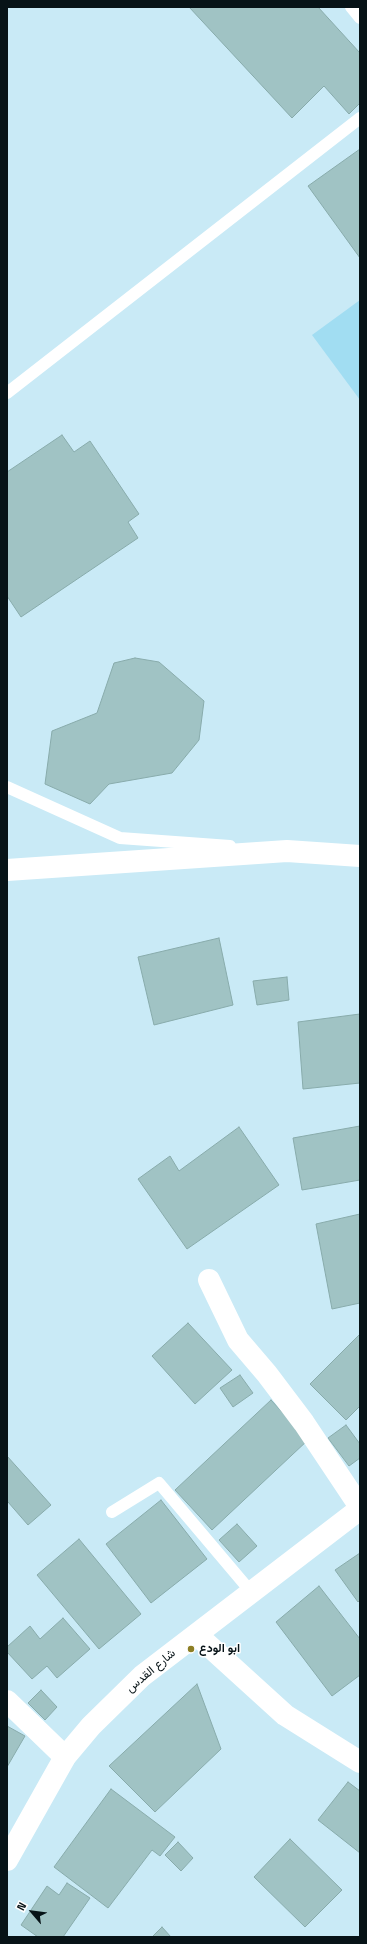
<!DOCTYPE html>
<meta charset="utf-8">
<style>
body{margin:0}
#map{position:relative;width:367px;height:1944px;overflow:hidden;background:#c9eaf6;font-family:"Space Grotesk",sans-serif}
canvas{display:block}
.frame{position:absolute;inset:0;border:8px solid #071317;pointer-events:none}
.north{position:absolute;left:12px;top:1892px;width:40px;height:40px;-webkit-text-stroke:3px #fff;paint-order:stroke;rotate:298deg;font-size:11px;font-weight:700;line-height:16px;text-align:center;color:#071317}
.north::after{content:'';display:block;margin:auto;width:14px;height:18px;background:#071317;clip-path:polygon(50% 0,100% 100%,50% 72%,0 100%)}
</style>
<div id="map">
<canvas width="367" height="1944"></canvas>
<div class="frame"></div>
<div class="north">N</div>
</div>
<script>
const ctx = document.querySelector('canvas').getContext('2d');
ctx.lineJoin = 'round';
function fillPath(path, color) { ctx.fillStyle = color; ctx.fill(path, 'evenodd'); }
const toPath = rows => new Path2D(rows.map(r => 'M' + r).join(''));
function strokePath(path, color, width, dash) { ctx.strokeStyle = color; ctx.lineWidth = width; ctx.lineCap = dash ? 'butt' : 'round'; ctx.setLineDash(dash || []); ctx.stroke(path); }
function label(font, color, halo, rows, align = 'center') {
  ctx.font = font + ' "Space Grotesk",Vazirmatn,sans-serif'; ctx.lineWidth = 3; ctx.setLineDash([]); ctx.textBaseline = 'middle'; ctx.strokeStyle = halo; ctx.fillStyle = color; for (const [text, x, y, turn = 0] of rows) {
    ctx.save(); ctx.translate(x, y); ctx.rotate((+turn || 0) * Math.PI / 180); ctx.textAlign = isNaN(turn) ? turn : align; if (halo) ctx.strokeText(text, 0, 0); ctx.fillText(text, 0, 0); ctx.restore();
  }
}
fillPath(toPath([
 [360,300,360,400,312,335]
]), '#a1ddf2');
const building = toPath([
 [189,7,318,7,360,53,360,103,349,114,324,86,292,118,189,7],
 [360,149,360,258,308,186,360,149],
 [62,435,74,452,90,441,139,514,128,522,138,538,21,617,7,596,7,472,62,435],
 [135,658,159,662,204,701,199,740,172,773,109,784,90,804,45,784,52,731,97,713,114,663,135,658],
 [219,938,233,1005,154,1025,138,957,219,938],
 [287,977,289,1000,257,1005,253,981,287,977],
 [360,1014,360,1083,303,1089,298,1022,360,1014],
 [360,1126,360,1180,302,1190,293,1138,360,1126],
 [239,1127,279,1185,187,1249,138,1179,170,1156,179,1171,239,1127],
 [360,1214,360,1303,332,1309,316,1224,360,1214],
 [188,1323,232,1370,195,1404,152,1356,188,1323],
 [360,1334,360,1406,346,1420,310,1384,360,1334],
 [240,1375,253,1393,233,1407,220,1388,240,1375],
 [271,1400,308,1440,212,1530,175,1490,271,1400],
 [346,1425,360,1444,360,1458,349,1466,328,1438,346,1425],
 [7,1456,51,1505,28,1525,8,1502,7,1503,7,1456],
 [161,1500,207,1559,151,1603,106,1544,161,1500],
 [237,1524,257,1546,239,1562,219,1540,237,1524],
 [79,1539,141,1614,99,1649,37,1575,79,1539],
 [360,1553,360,1600,358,1602,335,1570,360,1553],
 [319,1586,360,1639,360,1675,332,1696,276,1622,319,1586],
 [63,1618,90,1649,57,1678,47,1666,32,1679,7,1652,7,1647,30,1626,40,1639,63,1618],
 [197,1684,221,1749,155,1812,109,1766,197,1684],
 [41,1690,57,1707,45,1720,28,1703,41,1690],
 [7,1726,25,1736,7,1767,7,1726],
 [348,1782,360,1791,360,1853,318,1820,348,1782],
 [111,1789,175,1837,160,1856,152,1850,108,1908,54,1867,111,1789],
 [290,1839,342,1890,305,1927,254,1877,290,1839],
 [178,1842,193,1858,181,1871,165,1855,178,1842],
 [67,1883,90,1898,63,1937,38,1937,21,1925,47,1886,59,1895,67,1883],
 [162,1927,171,1937,152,1937,162,1927]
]);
fillPath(building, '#a0c3c4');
strokePath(building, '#88abab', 1);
strokePath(toPath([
 [351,7,360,18],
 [7,393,360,118],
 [7,787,120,838,230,846],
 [112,1512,159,1483,252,1593]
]), '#fff', 12);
strokePath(toPath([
 [209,1280,238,1340,267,1374,304,1423,360,1507],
 [197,1635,285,1715,360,1762],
 [7,1701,65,1757]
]), '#fff', 22);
strokePath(toPath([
 [7,870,287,851,360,856]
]), '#fff', 22);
strokePath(toPath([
 [7,1860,65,1757,91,1726,142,1676,360,1509]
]), '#fff', 22);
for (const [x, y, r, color] of [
 [191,1649,4,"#8c7e24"]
]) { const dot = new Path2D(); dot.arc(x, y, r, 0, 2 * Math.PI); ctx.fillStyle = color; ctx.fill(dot); strokePath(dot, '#fff', 1.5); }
label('bold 12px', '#071317', '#fff', [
 ["ابو الودع",199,1649]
], 'left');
label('12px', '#071317', '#fff', [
 ["شارع القدس",151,1671,-40]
]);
</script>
